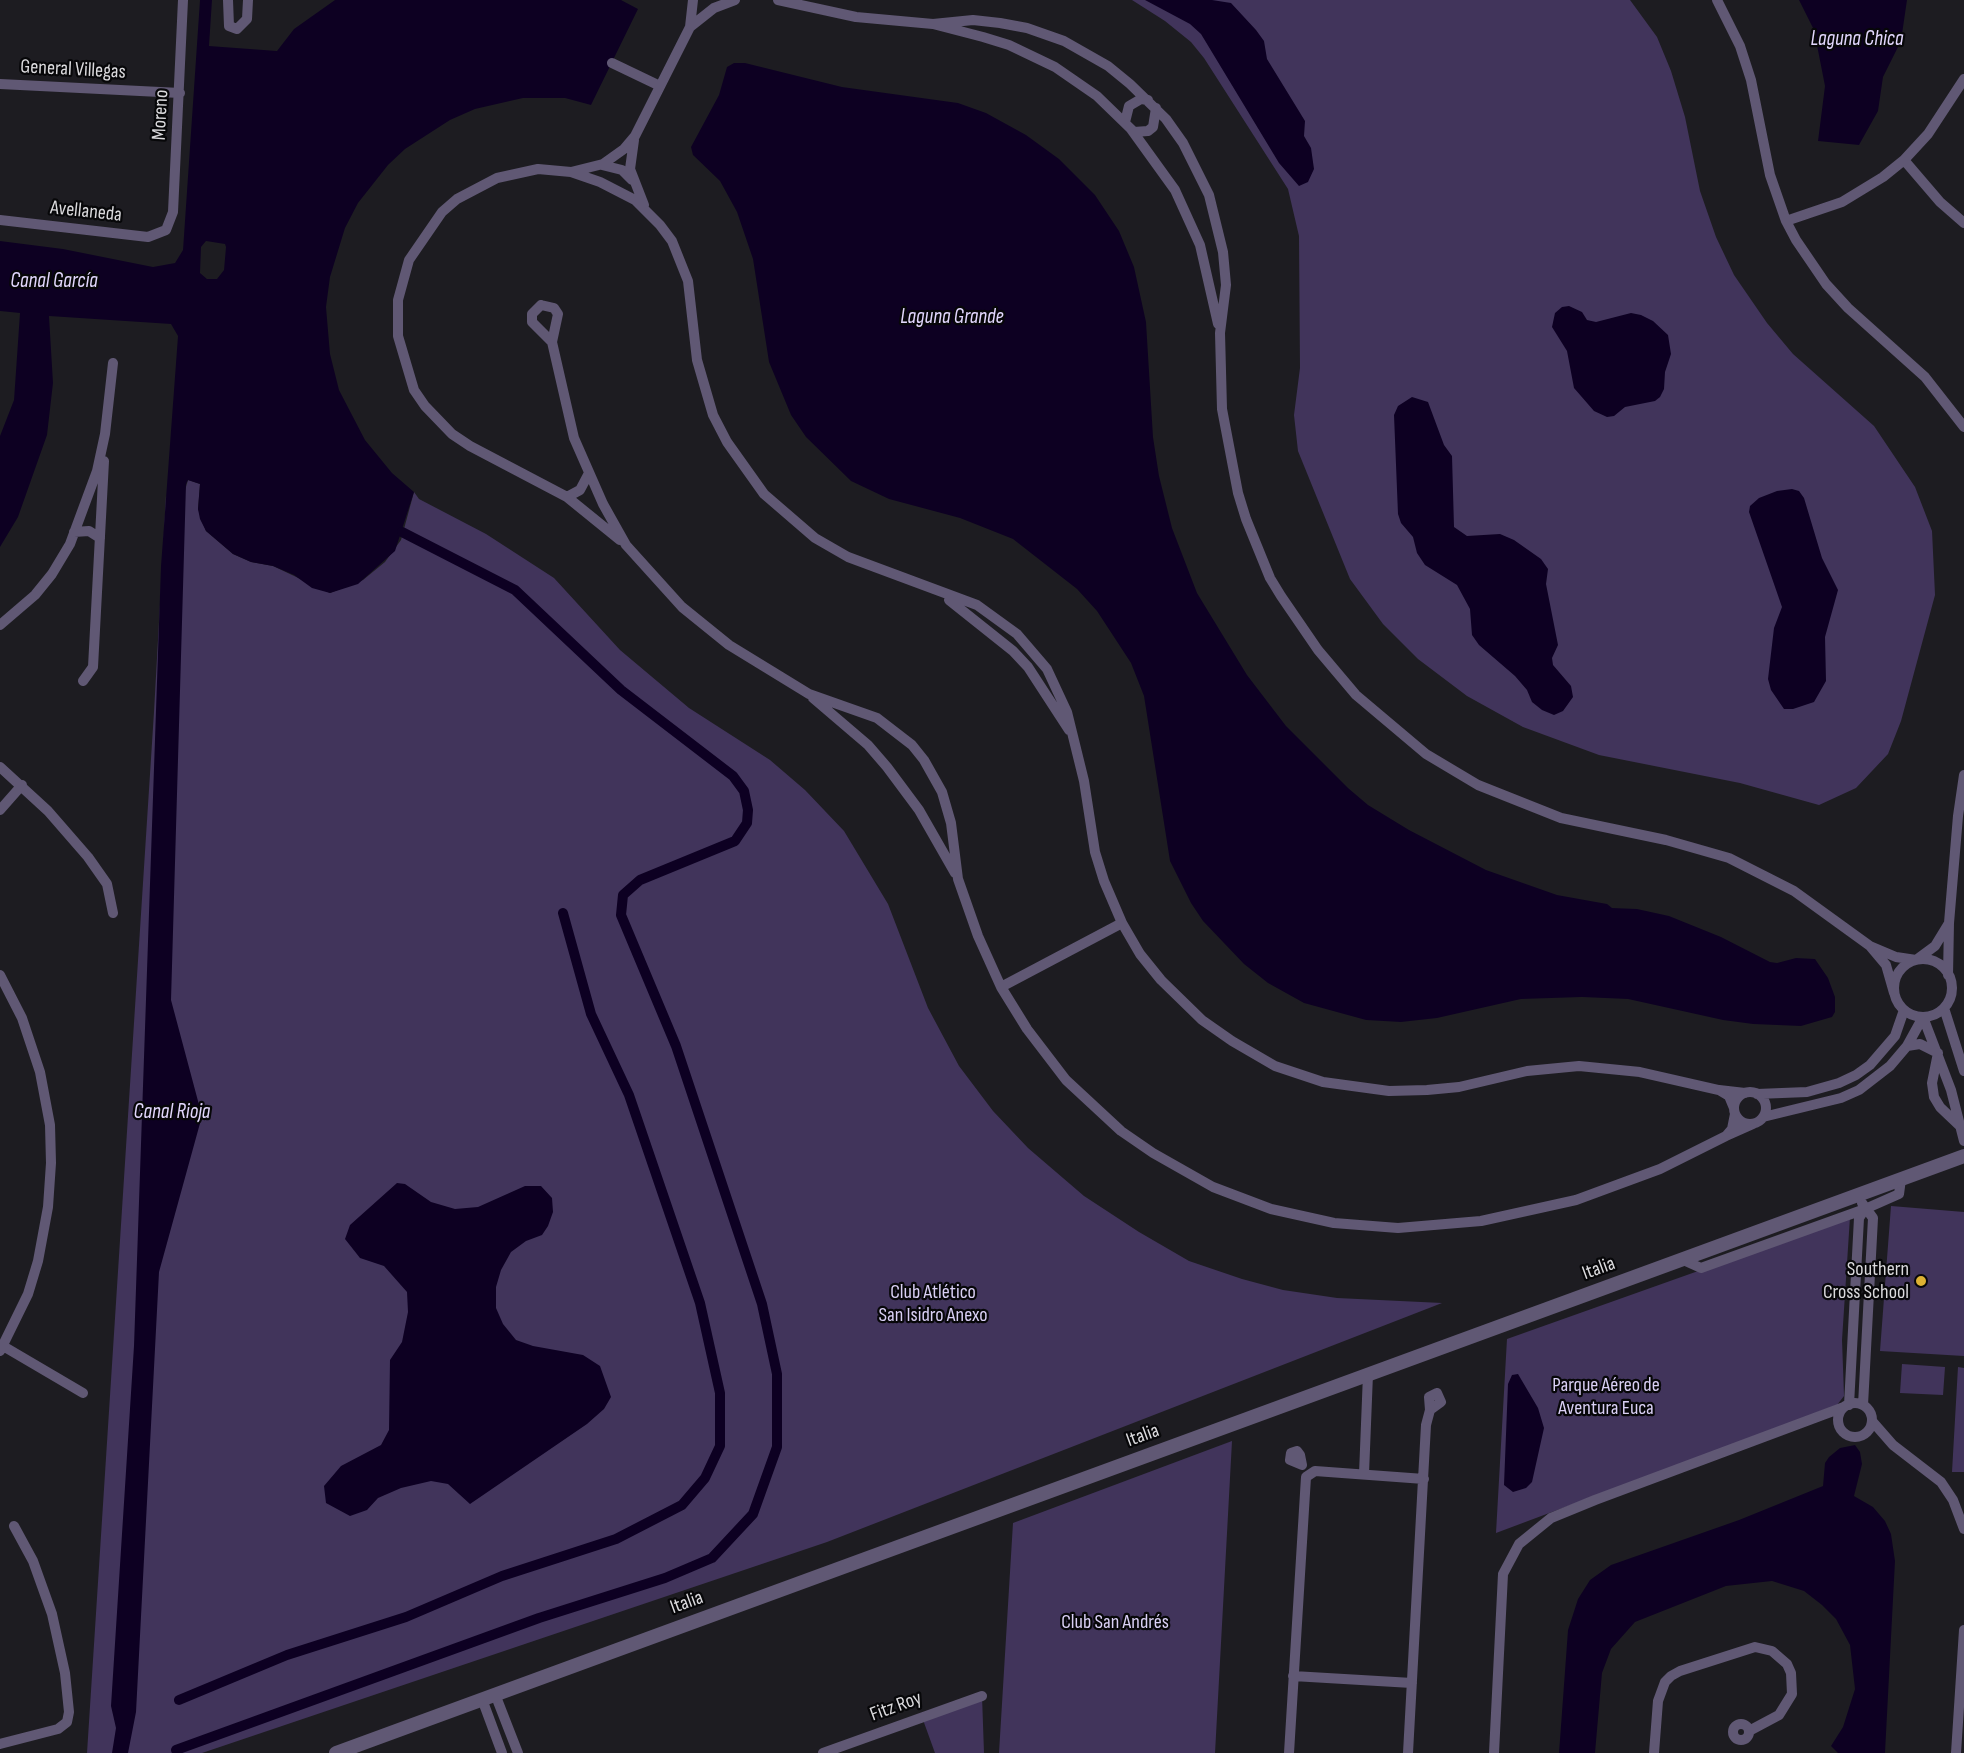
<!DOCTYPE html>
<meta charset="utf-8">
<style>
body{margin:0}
canvas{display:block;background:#1d1c21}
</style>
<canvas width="1964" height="1753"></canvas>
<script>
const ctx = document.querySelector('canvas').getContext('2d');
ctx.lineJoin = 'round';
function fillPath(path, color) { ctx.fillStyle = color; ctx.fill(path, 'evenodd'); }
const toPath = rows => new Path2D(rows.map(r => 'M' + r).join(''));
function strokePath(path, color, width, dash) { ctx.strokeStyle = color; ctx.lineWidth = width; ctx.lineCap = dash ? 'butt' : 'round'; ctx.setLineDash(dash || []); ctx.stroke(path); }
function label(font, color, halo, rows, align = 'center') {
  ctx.font = font + ' "Sofia Sans Condensed",sans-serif'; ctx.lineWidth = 4.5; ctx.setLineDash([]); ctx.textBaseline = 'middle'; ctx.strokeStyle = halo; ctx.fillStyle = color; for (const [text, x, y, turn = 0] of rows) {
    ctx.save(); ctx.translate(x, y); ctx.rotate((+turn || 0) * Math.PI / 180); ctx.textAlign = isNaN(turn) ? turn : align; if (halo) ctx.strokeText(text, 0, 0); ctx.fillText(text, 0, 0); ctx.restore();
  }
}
fillPath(toPath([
 [1132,0,1630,0,1657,37,1671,71,1685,117,1700,191,1716,237,1734,275,1767,323,1793,354,1874,426,1915,487,1932,531,1935,595,1901,721,1888,754,1856,788,1819,805,1740,783,1599,755,1523,727,1467,696,1418,659,1383,624,1350,579,1298,451,1294,415,1300,368,1299,236,1288,189,1204,58,1191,42,1165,21],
 [188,480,200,484,198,509,206,531,233,554,251,562,273,566,330,593,363,580,385,562,401,540,414,492,419,499,486,534,554,578,620,650,689,708,770,760,805,790,844,831,888,904,928,1008,959,1066,993,1111,1028,1148,1084,1196,1139,1232,1189,1261,1242,1279,1283,1290,1337,1298,1442,1303,827,1542,202,1753,87,1753,154,712,166,496,169,500,181,504],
 [1891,1206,1964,1212,1964,1356,1880,1351],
 [1850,1217,1842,1340,1844,1396,1837,1405,1496,1533,1507,1339],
 [1902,1364,1945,1367,1943,1395,1900,1393],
 [1958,1367,1964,1368,1964,1472,1952,1472],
 [1232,1441,1215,1753,999,1753,1013,1523],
 [982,1696,984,1753,935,1753,922,1717]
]), '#41345b');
fillPath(toPath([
 [200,0,212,0,209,46,277,51,294,29,335,0,621,0,638,9,591,105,565,98,523,98,475,109,450,120,405,149,388,165,358,203,345,228,330,277,326,307,330,354,339,390,365,440,392,473,414,492,395,551,358,584,330,593,312,588,294,575,273,566,251,562,233,554,206,531,200,519,198,509,200,484,188,480,186,484,171,1000,202,1116,159,1272,136,1712,128,1753,112,1753,116,1728,111,1706,134,1346,161,566,178,336,171,324,49,316,53,383,47,435,18,517,0,547,0,436,14,400,20,313,0,311,0,241,63,249,153,267,175,263,183,250],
 [206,241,225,244,226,247,224,270,217,279,207,279,200,273,201,247],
 [1145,0,1212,0,1231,3,1256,30,1264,41,1267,59,1305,121,1304,136,1311,148,1314,169,1308,182,1299,186,1279,163,1201,34,1190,24],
 [1799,0,1907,0,1901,41,1883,77,1878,111,1859,145,1818,141,1825,86,1814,30],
 [734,63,745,63,842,87,958,103,986,113,1026,135,1059,159,1095,195,1119,231,1134,267,1146,322,1153,437,1159,476,1172,528,1197,593,1247,675,1286,726,1348,788,1368,805,1409,830,1486,870,1557,895,1607,904,1612,908,1637,909,1669,916,1721,937,1770,962,1777,963,1796,958,1815,959,1828,978,1835,997,1835,1012,1832,1017,1801,1026,1753,1024,1723,1020,1628,999,1582,997,1521,999,1437,1018,1401,1022,1366,1020,1304,1003,1268,983,1244,964,1203,921,1191,903,1170,861,1144,696,1131,663,1097,611,1077,589,1013,539,960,518,889,499,851,481,806,437,791,415,769,362,753,259,737,212,720,181,693,155,691,147,719,95,727,67],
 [1569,306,1582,312,1587,320,1596,322,1631,313,1641,315,1653,321,1668,335,1671,354,1665,372,1664,389,1660,397,1655,401,1625,407,1614,416,1607,417,1594,411,1574,388,1567,351,1552,327,1555,313,1562,307],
 [1412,397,1428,402,1444,445,1452,456,1454,527,1467,536,1500,534,1514,540,1541,559,1548,569,1546,584,1558,645,1552,658,1553,665,1571,686,1573,697,1563,711,1554,715,1542,710,1532,702,1527,690,1515,676,1479,645,1472,635,1470,609,1457,585,1425,565,1417,553,1413,537,1401,523,1398,514,1394,415,1398,406],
 [1792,489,1799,491,1804,498,1822,558,1838,590,1825,637,1826,681,1814,702,1793,709,1784,709,1771,690,1768,679,1774,628,1782,607,1749,512,1750,506,1759,498,1777,491],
 [397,1183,405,1184,431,1202,455,1209,478,1207,525,1186,541,1186,552,1198,553,1212,548,1226,542,1235,526,1241,511,1252,501,1270,496,1287,496,1308,503,1324,516,1340,533,1346,583,1355,600,1366,611,1397,604,1409,587,1424,470,1504,448,1484,431,1481,401,1488,378,1498,367,1510,350,1516,326,1503,324,1486,341,1466,381,1445,389,1430,390,1360,402,1342,408,1312,407,1292,384,1266,360,1258,345,1239,350,1225],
 [1518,1374,1538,1408,1544,1428,1532,1482,1526,1488,1513,1492,1504,1485,1508,1384,1512,1375],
 [1855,1445,1860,1452,1862,1464,1854,1496,1873,1507,1885,1521,1891,1534,1895,1561,1885,1753,1838,1753,1831,1746,1843,1727,1855,1689,1850,1645,1836,1619,1822,1605,1804,1591,1772,1581,1726,1586,1635,1622,1611,1649,1602,1673,1595,1753,1559,1753,1568,1630,1578,1599,1590,1580,1611,1565,1739,1520,1823,1486,1825,1463,1829,1457,1840,1448]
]), '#0d0022');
strokePath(toPath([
 [179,1700,287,1655,406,1617,502,1576,616,1539,682,1505,705,1478,720,1446,720,1393,700,1303,629,1095,591,1014,563,913],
 [176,1750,539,1618,665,1578,712,1558,753,1514,777,1447,777,1374,762,1304,676,1046,621,915,623,895,640,880,735,841,747,823,748,810,744,791,733,776,621,690,515,590,402,532]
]), '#0d0022', 10);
strokePath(toPath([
 [228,0,229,26,237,29,247,19,248,0],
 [693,0,690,27,635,136,624,149,603,164,571,172,600,182,635,200,660,225,672,241,688,281,697,360,713,415,727,442,764,494,815,538,848,557,977,605,1017,634,1047,669,1067,712,1084,781,1095,852,1104,881,1122,923,1140,954,1161,980,1202,1020,1232,1041,1275,1066,1323,1082,1389,1091,1427,1090,1459,1087,1527,1071,1579,1066,1640,1072,1719,1090],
 [778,0,856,17,933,24,983,37,1009,45,1055,67,1097,96,1131,129,1175,190,1200,245,1218,324],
 [1717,0,1740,46,1751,80,1770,175,1786,221,1796,240,1826,284,1848,308,1925,377,1964,427],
 [933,24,973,20,1000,23,1027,28,1064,41,1108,66,1130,84,1166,119,1183,143,1209,195,1223,252,1226,285,1220,333,1222,409,1238,493,1246,519,1270,578,1281,596,1318,650,1356,695,1426,754,1478,785,1561,818,1666,840,1729,858,1794,891,1870,946],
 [690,27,714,8,735,0],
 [612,63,660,86],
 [0,84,180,93],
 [1125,122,1129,106,1141,99,1148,100],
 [1134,132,1148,131,1153,127,1156,108],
 [634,140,630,169,644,205],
 [1904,160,1940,202,1964,223],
 [602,165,622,170,632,180],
 [571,172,538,169,497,178,457,199,442,212,409,260,398,300,398,336,414,390,425,406,452,434,470,446,567,497,620,540],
 [0,220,148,237,166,230,173,212,183,0],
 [1786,221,1842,202,1883,177,1904,160,1928,134,1964,79],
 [541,305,554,308,558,314,552,342,532,322,532,314,541,305],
 [552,342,574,438,603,504,626,545,682,607,729,645,809,694,877,718,912,745,924,760,942,792,951,823,958,879,978,936,1001,987,1027,1029,1066,1080,1121,1131,1153,1153,1213,1187,1271,1209,1334,1223,1398,1228,1481,1221,1576,1200,1660,1169,1726,1136],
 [567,497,580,490,589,473],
 [74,532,89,531,100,538],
 [949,600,1013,651,1028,667,1069,730],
 [0,625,35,595,52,574,70,544,97,471,105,434,113,363],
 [83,681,93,667,104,461],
 [813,698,868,745,887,767,919,810,955,873],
 [0,767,48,811,88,857,107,884,113,913],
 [0,810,22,785],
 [1949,923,1958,816,1964,775],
 '1894 988a29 29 0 1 1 58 0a29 29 0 1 1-58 0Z',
 [0,975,22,1018,40,1072,50,1125,51,1163,48,1207,38,1261,28,1294,0,1351],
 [1001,987,1122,923],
 [1894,993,1886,965,1870,946,1896,957,1916,960,1935,946,1949,923,1948,975],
 [1944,1008,1964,1071],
 [1907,1046,1920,1044,1938,1053,1932,1083,1934,1097,1940,1107,1960,1126],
 '1734 1108a16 16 0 1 1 32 0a16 16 0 1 1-32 0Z',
 [1757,1094,1807,1092,1839,1083,1856,1075,1870,1065,1895,1036,1904,1010],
 [1734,1108,1729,1096,1719,1090,1745,1093],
 [1735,1114,1732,1129,1726,1136,1753,1124],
 [1763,1117,1841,1098,1859,1090,1890,1066,1907,1046,1923,1017,1951,1090,1964,1141],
 [1862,1203,1873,1218,1863,1405],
 [1681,1259,1701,1268,1865,1209,1899,1194,1901,1179],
 [3,1346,83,1393],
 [1437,1393,1441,1402,1430,1410,1429,1397,1437,1393],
 '1838 1420a17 17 0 1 1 34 0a17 17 0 1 1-34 0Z',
 [1849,1405,1859,1218,1865,1209],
 [1872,1421,1893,1445,1941,1482,1953,1500,1964,1529],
 [1297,1451,1300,1455,1302,1465,1290,1460,1291,1453,1297,1451],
 [1364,1474,1368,1374],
 [1293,1676,1412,1683],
 [495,1694,518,1753],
 [482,1699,502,1753],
 '1733 1732a8 8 0 1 1 16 0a8 8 0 1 1-16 0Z',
 [0,1744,58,1729,67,1722,69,1712,65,1673,52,1614,33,1561,14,1526],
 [823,1753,982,1696],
 [1289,1753,1306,1477,1315,1471,1424,1479],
 [1408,1753,1426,1425,1430,1410],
 [1494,1753,1503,1574,1519,1544,1551,1518,1595,1500,1844,1407],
 [1654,1753,1658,1701,1665,1682,1671,1676,1680,1671,1755,1647,1772,1651,1787,1664,1791,1673,1792,1694,1779,1715,1749,1731],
 [1956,1753,1964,1630]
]), '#605874', 10);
strokePath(toPath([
 [336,1753,1964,1156]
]), '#605874', 14);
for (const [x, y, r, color] of [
 [1921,1281,6,"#ddb133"]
]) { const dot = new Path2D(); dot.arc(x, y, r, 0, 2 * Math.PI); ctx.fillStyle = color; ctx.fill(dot); strokePath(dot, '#070709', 2); }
label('20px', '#dbdadd', '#070709', [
 ["General Villegas",73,70,3],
 ["Moreno",161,115,-87],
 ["Avellaneda",86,212,6],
 ["Italia",1599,1269,-20],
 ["Italia",1143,1436,-20],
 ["Italia",687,1603,-20],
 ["Fitz Roy",896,1707,-20]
]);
label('20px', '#dbdadd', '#070709', [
 ["Southern",1909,1270],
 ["Cross School",1909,1293]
], 'right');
label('20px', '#dad0f5', '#070709', [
 ["Club Atlético",933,1293],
 ["San Isidro Anexo",933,1316],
 ["Parque Aéreo de",1606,1386],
 ["Aventura Euca",1606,1409],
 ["Club San Andrés",1115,1623]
]);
label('italic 21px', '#e2d7fd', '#070709', [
 ["Laguna Chica",1857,40],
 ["Canal García",54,282],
 ["Laguna Grande",952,318],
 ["Canal Rioja",172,1113]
]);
</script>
